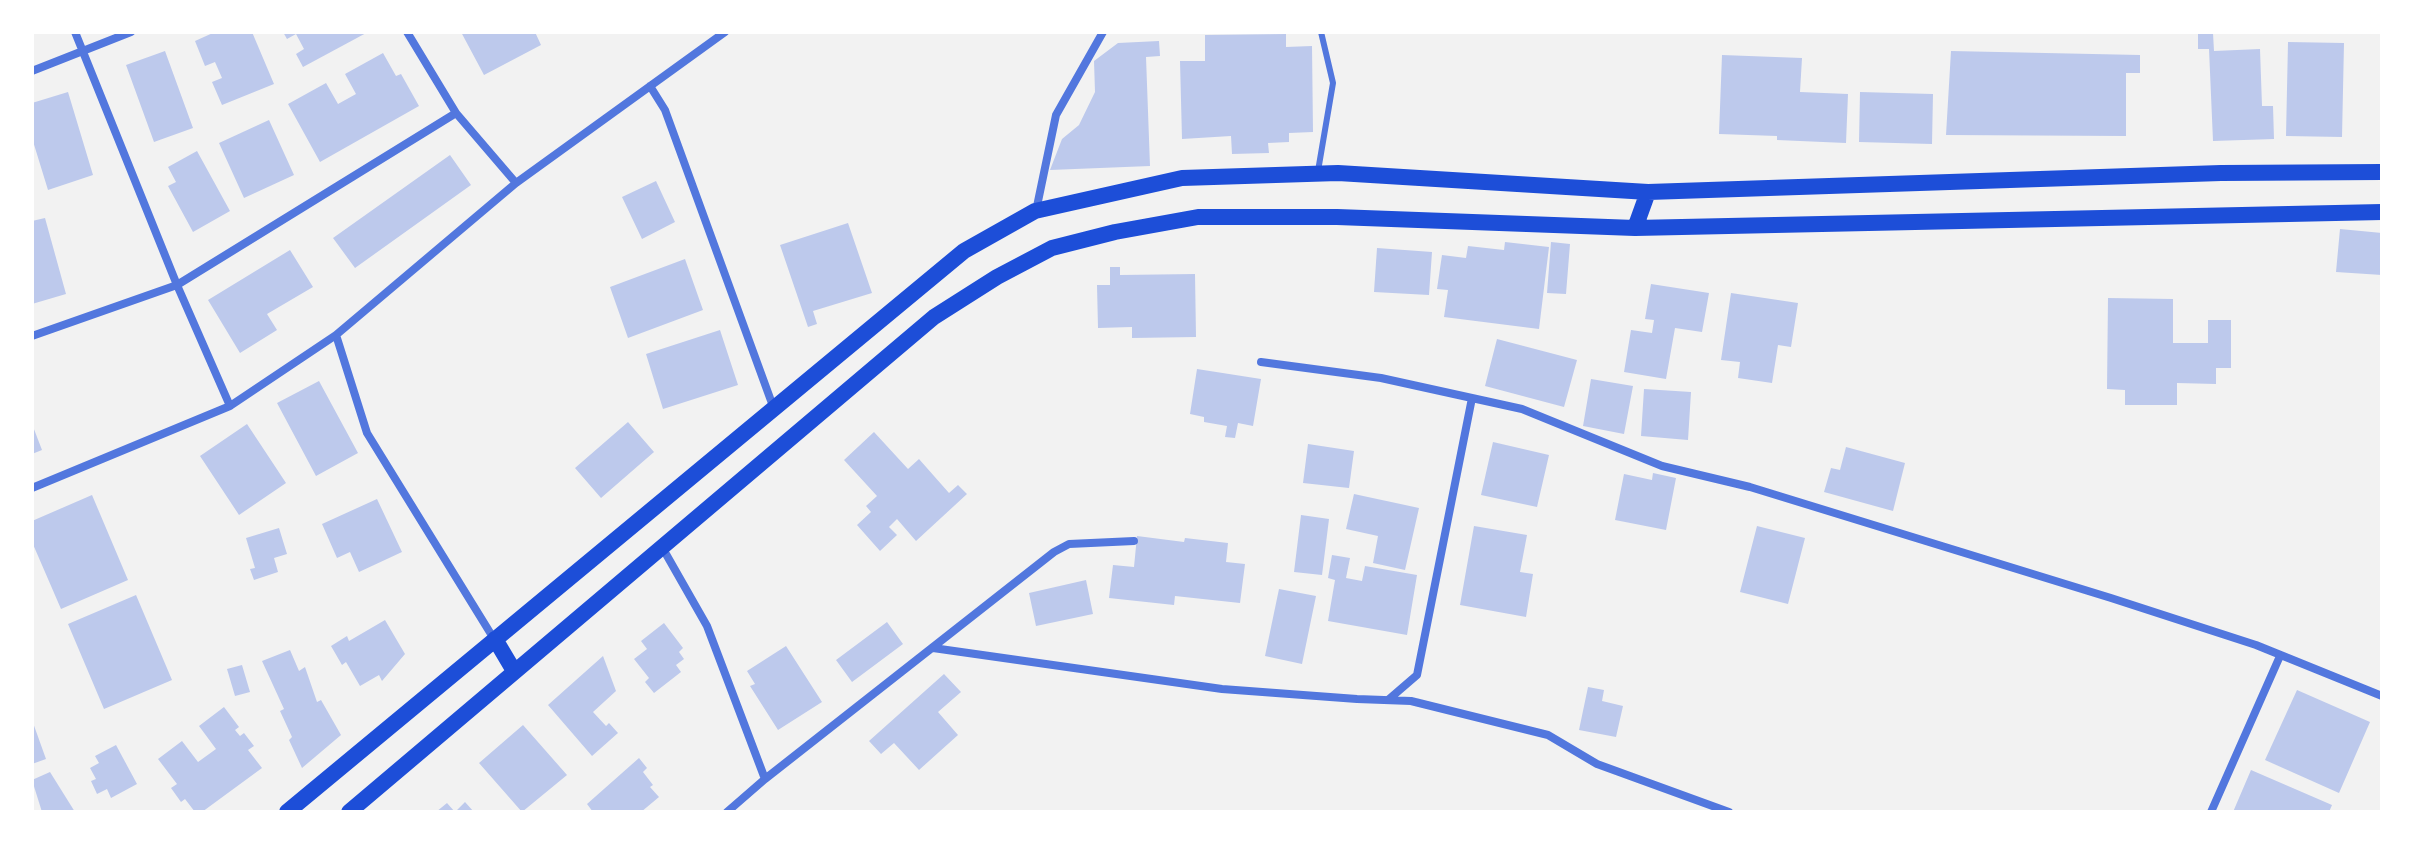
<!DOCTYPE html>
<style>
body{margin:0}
#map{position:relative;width:2414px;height:844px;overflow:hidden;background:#f2f2f2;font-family:Jost,sans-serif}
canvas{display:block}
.frame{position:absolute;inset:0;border:34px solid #fff;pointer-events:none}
</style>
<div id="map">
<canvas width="2414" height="844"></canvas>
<div class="frame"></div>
</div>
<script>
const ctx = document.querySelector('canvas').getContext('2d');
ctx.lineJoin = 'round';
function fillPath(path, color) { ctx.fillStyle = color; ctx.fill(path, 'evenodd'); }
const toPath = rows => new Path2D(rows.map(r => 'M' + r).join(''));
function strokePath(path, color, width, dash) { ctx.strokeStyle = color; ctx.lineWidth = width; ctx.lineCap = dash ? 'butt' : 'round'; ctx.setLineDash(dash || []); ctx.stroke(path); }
fillPath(toPath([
 [215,32,252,32,274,84,222,105,212,82,222,78,215,62,205,66,195,41],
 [283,32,368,32,303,67,296,54,304,49,296,34,287,39],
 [461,32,535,32,541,45,484,75],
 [2213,33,2214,51,2260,49,2262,106,2273,106,2274,139,2213,141,2209,49,2198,49,2198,34],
 [1286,34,1286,47,1312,46,1313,132,1289,133,1289,142,1268,143,1269,153,1232,154,1231,136,1182,139,1180,61,1205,61,1205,35],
 [1159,41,1160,56,1146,57,1150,166,1050,170,1062,139,1079,125,1095,92,1094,61,1118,43],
 [2288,42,2344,43,2342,137,2286,136],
 [165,51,193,128,154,142,126,65],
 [1951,51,2140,55,2140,73,2126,73,2126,136,1946,135],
 [383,53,396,76,401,74,419,106,320,162,288,104,326,83,338,104,356,94,345,74],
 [1722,55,1802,58,1800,92,1848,94,1846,143,1777,140,1777,136,1719,134],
 [68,92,93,175,48,190,32,138,32,103],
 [1860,92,1933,94,1932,144,1859,142],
 [269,120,294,175,244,198,219,143],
 [197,151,230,211,193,232,168,186,176,182,168,167],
 [450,155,471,185,355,268,333,238],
 [656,181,675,222,642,239,622,197],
 [45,218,66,294,32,304,32,221],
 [848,223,872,293,813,311,817,324,808,327,780,245],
 [2340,229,2382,233,2382,275,2336,272],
 [1505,242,1549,247,1539,329,1444,317,1448,290,1437,289,1442,255,1466,258,1468,246,1504,250],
 [1551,242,1570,244,1566,294,1547,293],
 [1377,248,1432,252,1429,295,1374,292],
 [290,250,313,287,267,314,277,330,240,353,208,300],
 [685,259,703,310,628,338,610,287],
 [1110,267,1120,267,1120,275,1195,274,1196,337,1132,338,1132,327,1098,328,1097,285,1110,285],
 [1651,284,1709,293,1702,332,1675,328,1666,379,1624,372,1631,330,1652,333,1654,320,1645,319],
 [1731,293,1798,303,1791,347,1778,345,1772,383,1738,378,1740,362,1721,360],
 [2108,298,2173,299,2173,343,2208,343,2208,320,2231,320,2231,368,2216,368,2216,384,2177,383,2177,405,2125,405,2125,390,2107,389],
 [720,330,738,385,663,409,646,354],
 [1497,339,1577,360,1564,407,1485,386],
 [1197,369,1261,379,1253,426,1238,423,1235,438,1225,437,1227,426,1204,422,1204,417,1190,414],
 [1591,379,1633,386,1624,434,1583,426],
 [319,381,358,453,316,476,277,403],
 [1644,389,1691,392,1688,440,1641,436],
 [628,422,654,452,601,498,575,468],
 [32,424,42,450,32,454],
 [247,424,286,483,239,515,200,456],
 [874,432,908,469,919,459,949,493,958,485,967,494,916,541,897,519,889,527,897,535,880,551,857,525,871,512,866,506,877,496,844,460],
 [1493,442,1549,455,1537,507,1481,495],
 [1308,444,1354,451,1349,488,1303,483],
 [1846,447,1905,463,1893,511,1824,492,1831,468,1840,470],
 [1653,473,1676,478,1666,530,1615,520,1624,474,1652,480],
 [1354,494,1419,508,1405,570,1373,563,1378,536,1346,529],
 [92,495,128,580,61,609,32,542,32,521],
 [377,499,402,552,359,572,350,552,337,558,322,524],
 [1301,515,1329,519,1322,575,1294,572],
 [1474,526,1527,535,1520,572,1533,574,1526,617,1460,605],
 [1757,526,1805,538,1788,604,1740,592],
 [279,528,287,554,274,558,278,572,254,580,250,569,255,568,246,538],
 [1137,536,1184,542,1185,538,1228,543,1226,562,1245,564,1240,603,1175,596,1174,605,1109,598,1113,565,1134,567],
 [1332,555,1350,558,1346,578,1362,581,1365,566,1417,575,1407,635,1328,621,1335,580,1328,578],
 [1086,580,1093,614,1036,626,1029,593],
 [1279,589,1316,596,1302,664,1265,656],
 [136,595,172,680,104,709,68,624],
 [385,620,405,654,382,681,379,675,360,686,346,662,342,665,331,646,347,636,349,641],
 [887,622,903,644,852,682,836,660],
 [664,623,683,648,679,652,684,659,676,665,681,672,654,693,645,682,649,678,634,659,647,649,641,641],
 [786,646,822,702,778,730,750,686,755,684,747,671],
 [290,650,299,671,305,667,317,702,321,700,341,735,302,768,289,740,292,737,280,711,284,709,262,661],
 [603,656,616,691,593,712,606,726,609,723,618,733,592,756,548,705],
 [242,665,250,692,235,696,227,669],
 [944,674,961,692,938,712,958,735,919,770,894,743,881,754,869,741],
 [1588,687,1604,690,1602,701,1623,706,1616,737,1579,730],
 [2297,690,2370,722,2339,793,2265,760],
 [224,707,239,727,235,730,240,736,244,733,254,746,248,750,262,768,202,812,195,812,185,799,181,802,171,788,177,784,158,759,182,741,198,762,216,749,199,726],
 [32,720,46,759,32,764],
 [523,725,567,775,522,812,479,763],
 [116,745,137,784,111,798,107,789,97,794,91,781,96,779,90,768,99,763,95,756],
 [639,758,647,768,643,772,653,785,650,787,659,797,641,812,593,812,587,804],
 [2251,770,2332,805,2329,812,2233,812],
 [50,772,75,812,42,812,32,780],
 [465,802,474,812,436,812,447,803,455,812]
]), '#bdc9ec');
strokePath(toPath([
 [1318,171,1333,83,1321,32]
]), '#5277de', 6);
strokePath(toPath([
 [75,32,177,285,230,406],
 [407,32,456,113,516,183],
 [32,71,131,32],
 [650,86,665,110,774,409],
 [1036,211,1056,115,1103,32],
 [32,336,177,285,456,113],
 [1261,362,1381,378,1522,409,1662,466,1750,487,2111,598,2256,645,2382,696],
 [32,488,230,406,336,335],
 [662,547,707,626,765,779],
 [494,639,367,433,336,335,516,183,725,32],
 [933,648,1222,689,1357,699,1411,701,1548,735,1597,764,1729,812],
 [1388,700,1417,675,1472,398],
 [727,812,765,779,1054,552,1069,544,1134,541],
 [2211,812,2280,656]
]), '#5277de', 8);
strokePath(toPath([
 [1635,228,1648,192],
 [495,639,514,671],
 [287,812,964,251,1035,211,1182,178,1338,173,1648,192,2221,173,2382,172],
 [349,812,934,317,997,277,1052,248,1115,232,1198,217,1337,217,1635,228,2382,212]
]), '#1d4ed8', 16);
</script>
